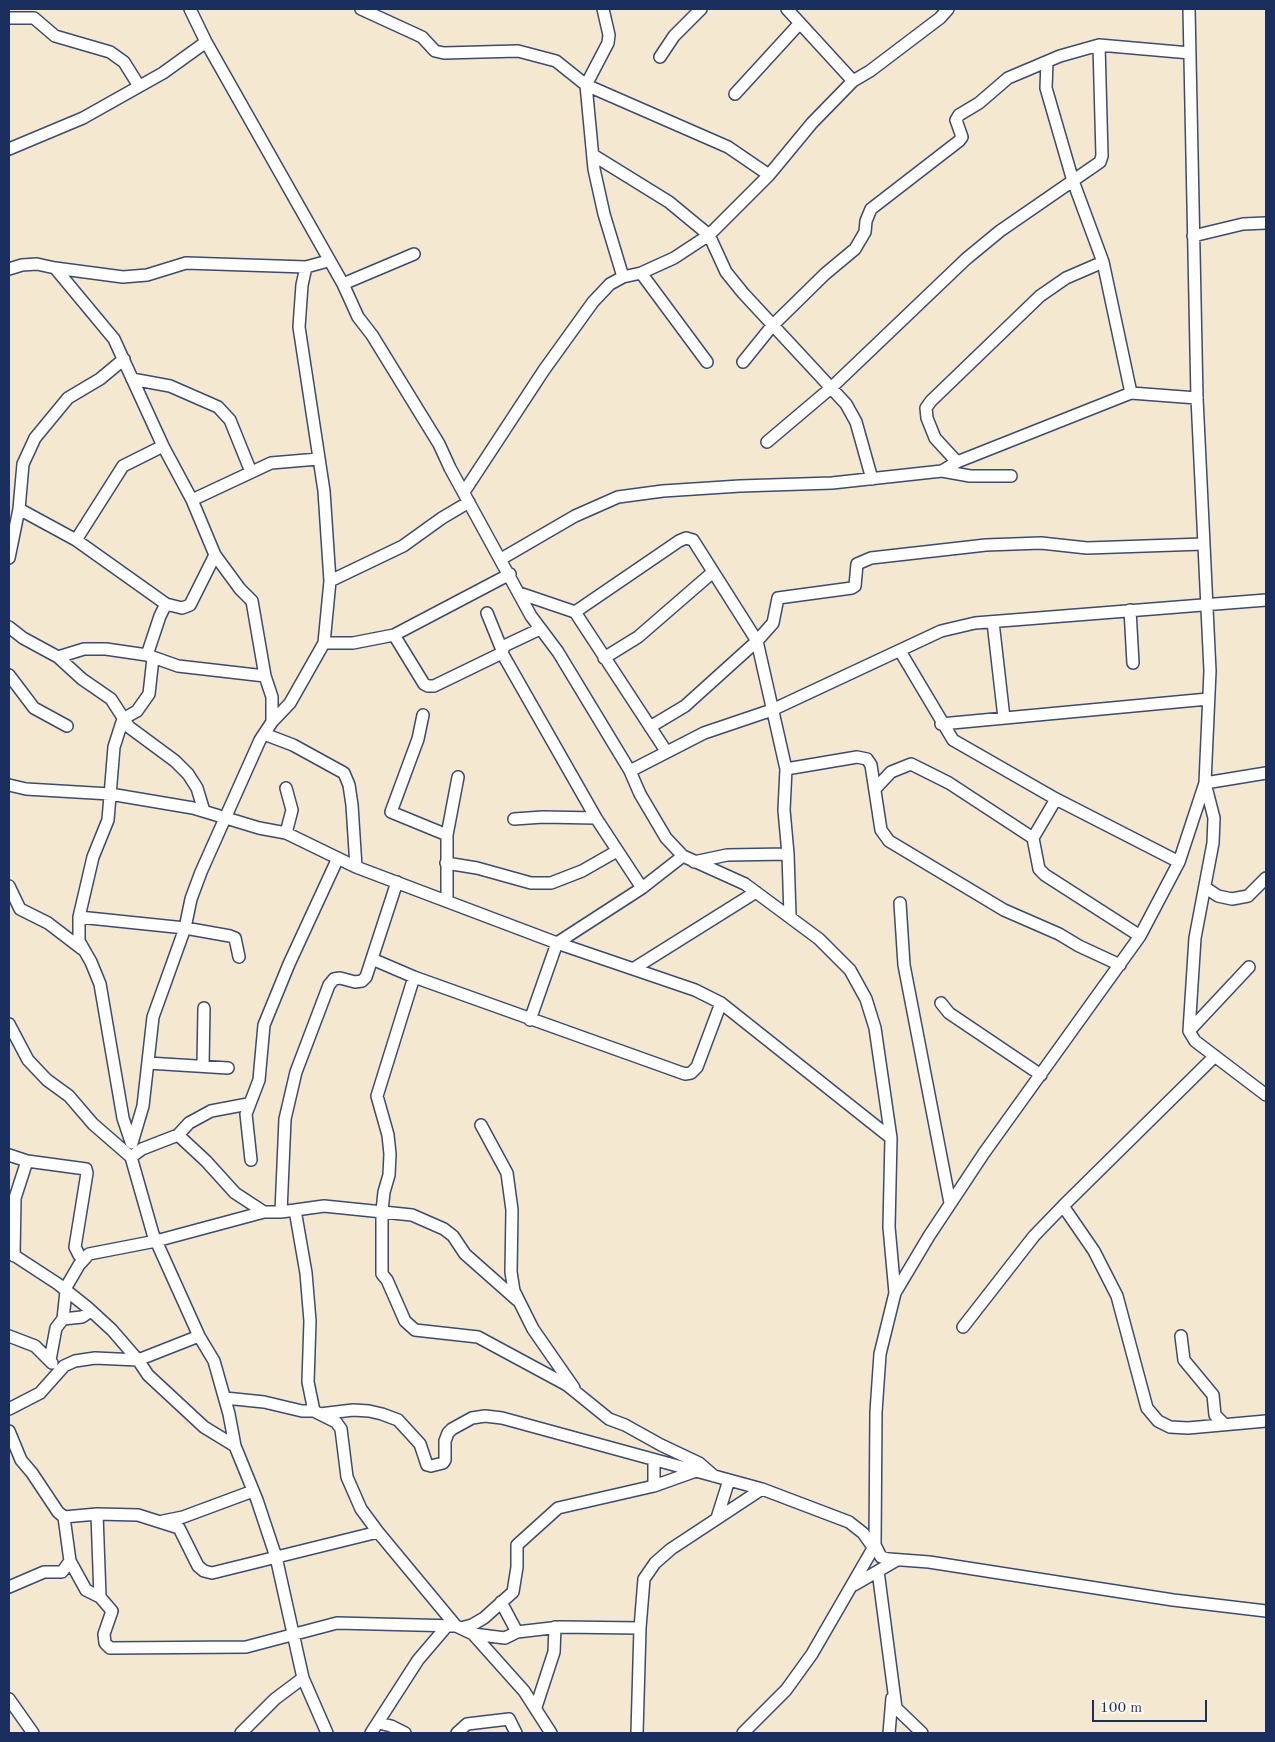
<!DOCTYPE html>
<style>
body{margin:0}
#map{position:relative;width:1275px;height:1742px;overflow:hidden;background:#f5e8d0;font-family:"Old Standard TT",serif}
canvas{display:block}
.frame{position:absolute;inset:0;border:10px solid #1b2f5e;pointer-events:none}
.scale{position:absolute;left:1092px;top:1700px;width:115px;height:22px;box-sizing:border-box;border:2px solid #1b2f5e;border-top:0;padding-left:6px;font-size:15px;line-height:18px;white-space:nowrap;color:#1b2f5e;-webkit-text-stroke:4px #fbf7ec;paint-order:stroke}
</style>
<div id="map">
<canvas width="1275" height="1742"></canvas>
<div class="frame"></div>
<div class="scale">100 m</div>
</div>
<script>
const ctx = document.querySelector('canvas').getContext('2d');
ctx.lineJoin = 'round';
const toPath = rows => new Path2D(rows.map(r => 'M' + r).join(''));
function strokePath(path, color, width, dash) { ctx.strokeStyle = color; ctx.lineWidth = width; ctx.lineCap = dash ? 'butt' : 'round'; ctx.setLineDash(dash || []); ctx.stroke(path); }
const minor = toPath([
 [190,9,206,42,343,284,358,317,372,335,439,444,450,468,531,616,558,652,630,771,640,794,666,838,683,856,745,884,819,939,850,970,866,999,875,1028,891,1138,889,1227,895,1293],
 [361,9,422,37,435,51,444,53,518,51,556,61,586,85,728,147,769,175],
 [603,9,609,35,608,43,586,85,594,169,604,214,623,277],
 [787,9,853,81],
 [1189,9,1197,398,1210,671,1205,783,1179,862,1140,936,984,1153,929,1236,895,1293,880,1354,876,1412,875,1545,881,1557,889,1559,929,1562,1173,1600,1266,1611],
 [9,18,34,18,55,36,110,52,124,62,139,86],
 [660,57,674,36,701,9],
 [1047,62,1046,88,1073,181,1103,262,1131,393],
 [735,94,800,23],
 [9,149,83,118,163,73,206,42],
 [593,155,669,202,709,235,726,272,743,293,846,404,856,422,872,479],
 [1193,236,1243,224,1266,223],
 [55,268,123,277,147,275,186,263,306,267,328,261],
 [9,269,22,265,37,264,55,268,114,339,163,446,192,500,215,555,240,589,252,601,265,676,272,697,272,722],
 [641,273,707,362],
 [343,284,414,254],
 [743,362,772,326,825,274,855,249,865,232,866,221,871,209,959,141,962,137,956,120,959,115,979,103,1008,78,1060,56,1099,45,1190,53],
 [132,379,170,386,218,407,230,420,251,472],
 [767,442,832,387,966,259,1000,231,1100,162,1102,156,1099,45],
 [957,462,935,438,927,418,926,408,931,401,1040,296,1066,278,1103,262],
 [942,471,970,476,1011,476],
 [464,492,544,370,593,302,610,284,623,277,641,273,674,258,709,235,769,175,812,123,853,81,870,71,940,18,948,9],
 [192,500,271,463,318,459],
 [19,509,76,540,166,604,182,608,190,605,215,555],
 [76,540,123,466,163,446],
 [9,558,19,509,23,464,35,438,68,398,100,379,124,359],
 [501,559,575,516,618,497,663,491,740,486,832,483,942,471,957,462,1131,393,1197,398],
 [330,581,403,546,442,518,469,502],
 [519,593,575,612,666,751],
 [1130,610,1133,663],
 [575,612,679,541,686,538,693,540,757,641,786,769,784,810,788,854,790,916],
 [487,613,502,650],
 [993,622,1004,718],
 [9,627,23,638,58,657,82,679,111,699,129,727,175,761,188,774,197,788,204,811],
 [540,629,504,646,502,653,596,818,642,888],
 [394,635,424,684,428,686,434,686,502,653],
 [324,643,353,643,394,635,510,574],
 [900,651,953,740,1056,799,1179,862],
 [147,655,160,616,166,604],
 [58,657,84,649,106,649,147,655,178,666,265,676],
 [604,658,638,637,713,572],
 [9,675,34,708,67,726],
 [423,715,418,739,391,812,447,835],
 [941,724,1208,699],
 [650,727,685,706,757,641,773,623,778,598,852,588,855,586,857,564,871,558,986,545,1041,543,1087,548,1203,544],
 [264,734,293,745,344,773,349,785,352,805,356,867],
 [786,769,857,757,867,759,871,765,881,830,889,841,1004,910,1059,934,1079,946,1120,965],
 [630,771,704,733,772,710,941,631,975,623,1266,600],
 [1266,773,1205,783,1214,818,1213,843,1195,938,1189,1031,1195,1041,1266,1095],
 [9,785,26,789,110,794,193,808,259,828,286,833,356,867,557,943,695,990,721,1003,891,1138],
 [875,789,891,772,911,764,949,783,1033,838,1039,869,1045,875,1140,936],
 [514,819,543,817,596,818],
 [286,833,292,810,286,788],
 [1033,838,1056,799],
 [694,862,727,855,788,854],
 [446,863,477,868,531,883,551,883,582,871,617,851],
 [9,886,20,909,48,923,82,949],
 [1206,888,1218,896,1232,899,1248,896,1266,878],
 [447,900,447,835,458,777],
 [900,903,904,965,950,1203],
 [79,917,185,928,230,936,235,938,239,957],
 [372,959,414,977,685,1074,691,1073,697,1067,721,1003],
 [633,969,756,892],
 [414,977,377,1096,388,1135,390,1154,389,1175,384,1192,382,1211,382,1274,387,1280,405,1321,415,1330,478,1337,567,1385,609,1419,625,1425,661,1445,699,1463,714,1476],
 [941,1003,949,1013,1041,1075],
 [530,1020,557,943,642,888,683,856],
 [9,1024,28,1060,47,1080,69,1096,93,1124,131,1157,153,1234,199,1336,214,1361,229,1414,235,1446,257,1500,276,1557,303,1678,327,1733],
 [1189,1031,1249,967],
 [1215,1056,1063,1206,1094,1251,1117,1296,1147,1408,1158,1421,1170,1427,1188,1428,1266,1421],
 [148,1063,228,1068],
 [203,1066,204,1008],
 [481,1125,507,1173,512,1210,511,1272,514,1291,533,1329,574,1388],
 [178,1135,206,1161,235,1193,264,1212],
 [131,1142,123,1118,100,984,91,962,79,941,79,917,93,857,108,820,114,747,123,719,137,711,149,694,153,658],
 [132,1143,143,1106,153,1017,185,928,191,899,201,872,260,740,272,722,290,703,324,643,330,581,324,491,299,327,302,285,306,267],
 [9,1155,27,1161,86,1169,87,1173,75,1247,79,1255,84,1258],
 [131,1157,142,1149,178,1135,189,1123,211,1111,248,1104],
 [251,1160,246,1114,259,1080,264,1025,289,964,338,858],
 [295,1210,306,1273,310,1321,308,1382,314,1411],
 [281,1212,285,1119,296,1072,329,985,334,979,340,978,355,982,362,981,366,977,397,882],
 [9,1252,58,1284,87,1307,112,1330,138,1360,148,1375,204,1427,235,1446],
 [14,1256,15,1198,27,1161],
 [65,1289,79,1265,89,1254,156,1241,264,1212,281,1212,324,1206,412,1215,444,1229,453,1236,465,1254,517,1300],
 [63,1319,82,1317,91,1311],
 [963,1327,1034,1236,1063,1206],
 [9,1336,35,1346,52,1363],
 [1181,1336,1184,1360,1213,1395,1215,1415,1223,1423],
 [50,1360,56,1328,63,1319,66,1291],
 [225,1398,264,1402,302,1411,314,1411,336,1422,341,1429,347,1477,361,1509,378,1532,456,1626],
 [9,1409,40,1393,64,1366,75,1361,95,1358,138,1360,199,1336],
 [320,1414,353,1410,369,1411,382,1414,398,1420,420,1444,427,1465,431,1466,443,1463,445,1460,445,1441,448,1433,452,1429,472,1418,485,1416,502,1418,762,1489,849,1522,863,1533,873,1547],
 [9,1431,21,1460,32,1473,58,1512,64,1517,97,1514,138,1515,179,1528,198,1566,204,1571,212,1573,378,1532],
 [654,1486,654,1460],
 [97,1514,100,1597],
 [64,1517,70,1561,86,1590,100,1597,112,1611,104,1634,105,1643,110,1648,246,1647,337,1623,456,1626,473,1634,505,1638,517,1632,560,1627,640,1628],
 [717,1518,729,1480],
 [163,1521,183,1517,253,1491],
 [878,1571,896,1708,922,1733],
 [854,1585,897,1560],
 [9,1587,44,1572,62,1572,70,1561],
 [501,1602,517,1632],
 [461,1628,472,1625,484,1618,513,1592,517,1567,517,1545,558,1508,654,1486,696,1471],
 [473,1634,524,1691,551,1733],
 [9,1699,33,1733],
 [536,1707,554,1652,555,1627],
 [379,1723,391,1726,405,1733],
 [241,1733,275,1699,303,1678],
 [371,1733,418,1660,447,1626],
 [457,1733,467,1724,509,1719,516,1733],
 [637,1733,640,1628,644,1579,655,1563,671,1549,762,1489],
 [743,1733,786,1690,812,1654,875,1545],
 [889,1733,892,1698]
]);
strokePath(minor, '#3c4b6f', 14);
strokePath(minor, '#fff', 11);
</script>
